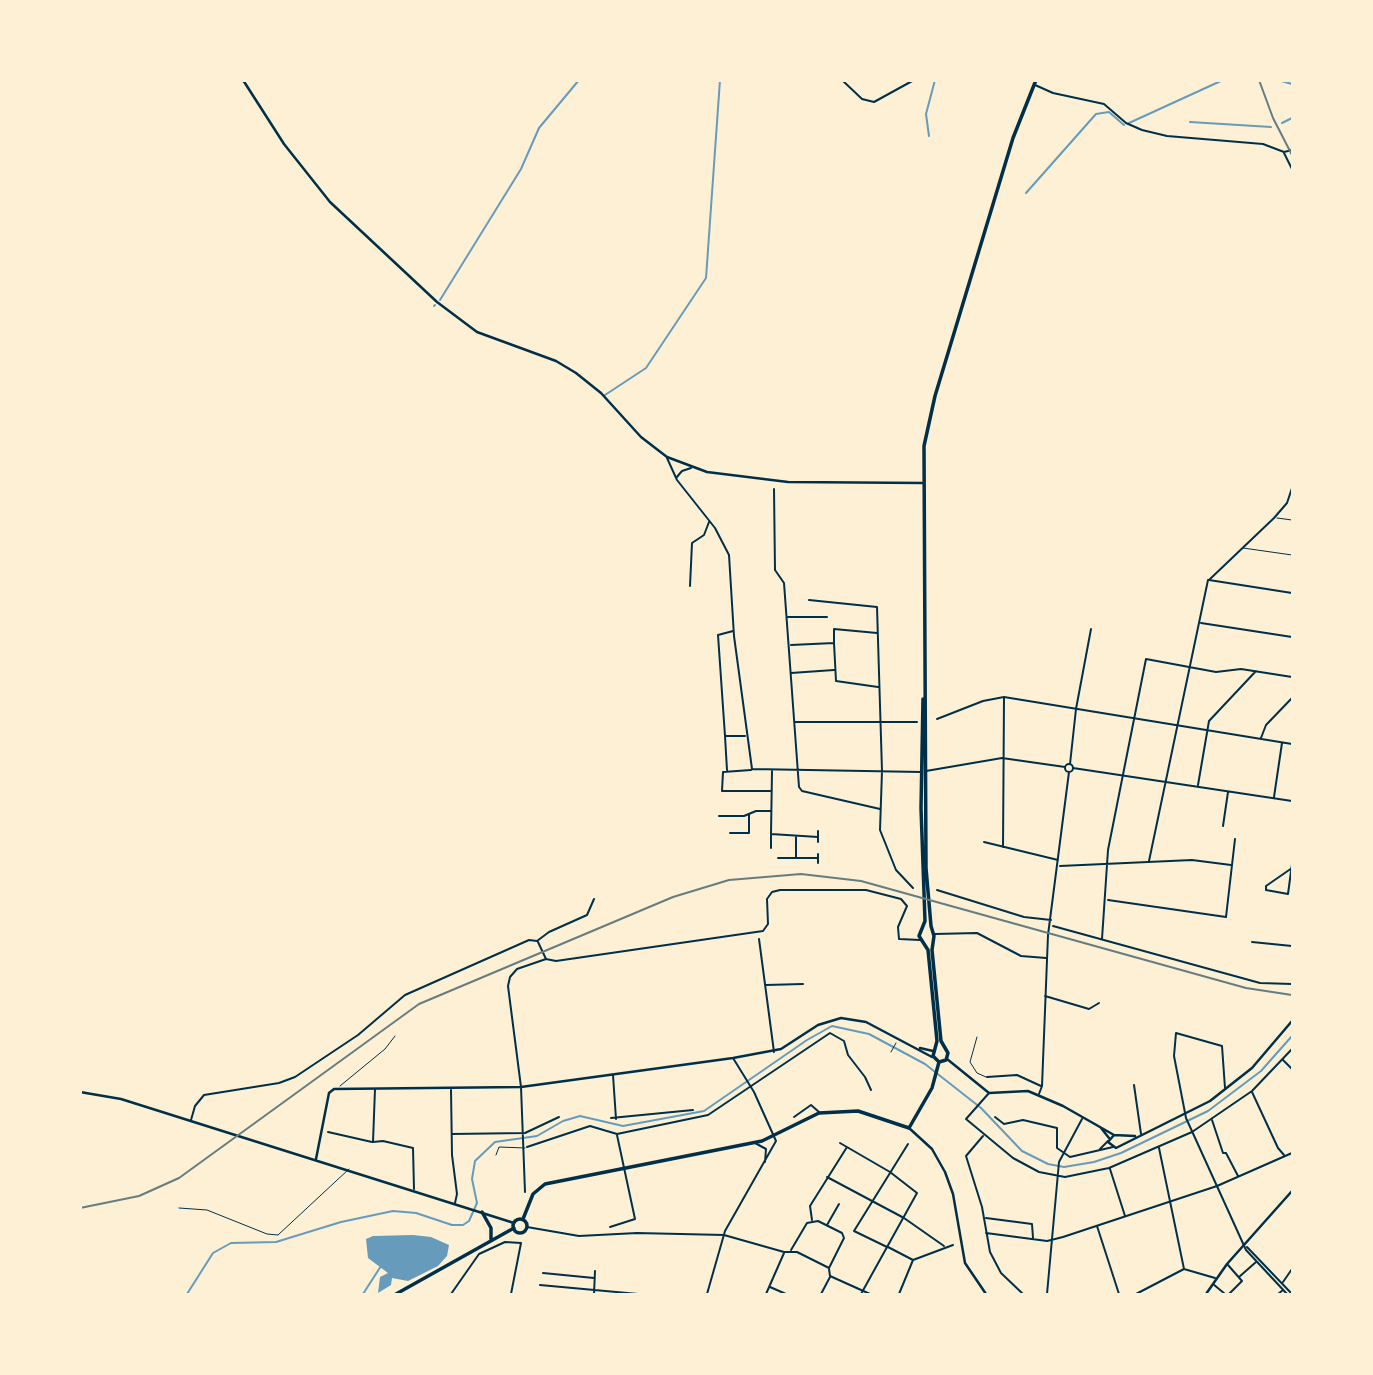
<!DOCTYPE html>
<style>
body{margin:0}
#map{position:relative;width:1373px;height:1375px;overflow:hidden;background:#fdf0d5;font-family:Merriweather,serif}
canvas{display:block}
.frame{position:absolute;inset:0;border:82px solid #fdf0d5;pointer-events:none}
</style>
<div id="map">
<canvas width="1373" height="1375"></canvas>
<div class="frame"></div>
</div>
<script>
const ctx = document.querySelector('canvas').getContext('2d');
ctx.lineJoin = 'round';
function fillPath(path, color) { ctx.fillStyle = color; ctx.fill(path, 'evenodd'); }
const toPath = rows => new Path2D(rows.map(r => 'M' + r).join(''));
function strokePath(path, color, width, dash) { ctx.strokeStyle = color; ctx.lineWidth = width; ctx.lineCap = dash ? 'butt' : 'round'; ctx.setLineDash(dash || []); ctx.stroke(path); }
fillPath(toPath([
 [413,1235,431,1237,449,1245,447,1256,438,1266,408,1281,392,1278,391,1285,378,1293,380,1277,388,1273,368,1258,366,1239,373,1236]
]), '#669bbc');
strokePath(toPath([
 [1278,80,1292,84],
 [1190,122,1271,127],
 [1129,123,1223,80],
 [1282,123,1292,118],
 [929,136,926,114,935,80],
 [1026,193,1096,114,1109,112,1124,125],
 [440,300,521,169,539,128,579,80],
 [434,306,435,305],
 [605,395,646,368,706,278,720,80],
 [187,1294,213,1253,231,1243,276,1242,341,1222,393,1211,416,1213,452,1225,463,1225,469,1221,477,1203,472,1179,475,1161,495,1142,537,1136,563,1121,580,1116,623,1126,704,1111,807,1040,832,1026,869,1034,925,1064,981,1108,1022,1151,1048,1164,1064,1167,1094,1162,1121,1153,1208,1111,1261,1071,1292,1036],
 [363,1294,381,1266]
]), '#669bbc', 2);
strokePath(toPath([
 [1277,518,1292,520],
 [1243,548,1292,555],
 [977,1037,970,1062,977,1073,986,1077],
 [891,1052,896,1043],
 [340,1086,385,1049,395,1036],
 [496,1155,499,1147,525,1148],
 [179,1208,207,1210,267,1234,278,1235,349,1169]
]), '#003049', 1);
strokePath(toPath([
 [1035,85,1053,93,1104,104,1126,123,1142,130,1167,136,1263,144,1284,152,1292,150],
 [1284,153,1292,169],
 [1212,1120,1223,1153,1226,1153,1238,1176],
 [887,1247,854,1231,908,1144]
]), '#003049', 2);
strokePath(toPath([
 [842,80,862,99,874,102,914,80],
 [667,458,677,480,715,528,729,555,734,636,752,769,921,772],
 [676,478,682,471,691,468],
 [774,489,775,570,784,583,799,787,802,791,880,809],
 [1209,580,1274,518,1287,503,1292,488],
 [1209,580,1292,593],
 [690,586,692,543,704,535,709,522],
 [809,600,877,607,882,771,880,830,896,870,913,888],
 [787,617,827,617],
 [1201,623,1292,637],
 [834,643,836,681,878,687],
 [791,645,834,643,834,629,877,633],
 [791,673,834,670],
 [937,719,983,701,1004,697,1292,744],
 [795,722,917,722],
 [725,736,718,635,733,631],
 [1261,738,1266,725,1292,698],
 [1070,764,1076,709,1091,629],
 '1065 768a4 4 0 1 1 8 0a4 4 0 1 1-8 0Z',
 [1073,768,1292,801],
 [727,770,725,736,745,736],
 [751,770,723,772,722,791,770,791],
 [772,771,771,834,818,837],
 [926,771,1002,758,1065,767],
 [1198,785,1209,721,1256,671],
 [1274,797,1282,743],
 [719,816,744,816,756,811,770,811],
 [1223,826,1228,792],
 [730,833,749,833,749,815],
 [818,842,818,831],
 [984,842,1058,860],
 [1003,847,1004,697],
 [771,848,771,835],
 [778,858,818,858],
 [796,858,796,837],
 [1149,861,1208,580],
 [818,863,818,854],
 [1060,866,1192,860,1231,865],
 [1292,868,1266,886,1266,890,1288,894,1292,864],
 [937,890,1024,917,1051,920],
 [1108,900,1226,917,1235,839],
 [1053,926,1260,983,1292,984],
 [935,934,977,933,1021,956,1046,958],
 [759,939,774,1052],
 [1102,939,1108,850,1146,659,1216,672,1241,669,1292,677],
 [538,942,546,959],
 [1252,942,1292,946],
 [766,985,803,984],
 [1045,996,1089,1009,1099,1003],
 [1283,1060,1292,1069],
 [613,1075,616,1119],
 [987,1077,1017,1075,1041,1086],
 [1134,1085,1141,1134],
 [1225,1088,1222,1046,1176,1033,1174,1056,1186,1118,1246,1250,1287,1294],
 [375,1089,373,1142,383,1141,413,1148,414,1189],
 [451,1090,452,1155,457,1194,455,1203],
 [1252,1092,1278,1148,1284,1155],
 [989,1093,966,1119,1013,1158,1039,1172,1065,1177,1109,1168,1192,1132,1252,1091,1292,1049],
 [1039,1094,1042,1086,1048,935,1069,772],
 [794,1117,811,1105,819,1112],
 [995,1117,1004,1124,1023,1120,1057,1128,1057,1148,1070,1157,1113,1147],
 [611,1118,693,1110],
 [191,1120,195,1106,204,1095,279,1083,295,1077,358,1035,405,995,529,940,537,941,549,932,587,915,594,899],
 [328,1132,372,1142],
 [452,1134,525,1133,559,1117],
 [983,1136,966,1156,982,1207,990,1252,1001,1273,1023,1294],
 [755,1143,766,1149,765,1162],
 [840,1143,890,1172,917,1193,861,1294],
 [527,1147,590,1126,617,1134,708,1115,830,1033,844,1041,848,1055,865,1077,871,1090],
 [1159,1148,1184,1269],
 [1100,1149,1108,1141],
 [1110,1169,1125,1216],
 [827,1177,904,1218,944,1246],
 [525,1192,521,1087,508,986,510,977,517,969,546,959,556,961,763,931,768,924,767,899,772,892,780,890,866,890,901,899,907,906,898,927,899,939,920,940],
 [986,1218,1032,1224,1033,1238],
 [812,1220,810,1206,847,1147],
 [827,1225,839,1204],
 [1097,1226,1119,1294],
 [527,1227,579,1236,637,1233,724,1235,784,1252,797,1252,829,1268],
 [610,1227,635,1219,617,1135],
 [986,1233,1047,1241,1063,1237,1217,1186,1292,1153],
 [888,1247,913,1260,953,1245],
 [1247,1247,1292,1294],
 [791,1250,807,1223,818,1221,842,1233,844,1238,829,1268],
 [1228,1265,1242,1281,1229,1294],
 [829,1269,830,1276,870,1294],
 [543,1273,594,1278],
 [1239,1277,1256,1262],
 [1283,1282,1292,1269],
 [1213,1284,1225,1294],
 [540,1285,638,1294],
 [770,1287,786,1294],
 [451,1294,479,1254,505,1242,521,1243,511,1294],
 [594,1294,595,1271],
 [707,1294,725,1231,776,1141,754,1092,733,1058],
 [766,1294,784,1253],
 [821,1294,830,1277],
 [899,1294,913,1260],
 [1047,1294,1059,1162,1082,1119],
 [1136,1294,1184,1269,1215,1278],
 [1278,1294,1283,1290]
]), '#003049', 2);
strokePath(toPath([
 [920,1048,933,1051],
 [947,1059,989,1093,1028,1091,1063,1106,1114,1135,1135,1136],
 [80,1092,121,1099,514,1223],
 [1101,1128,1109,1138],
 [1114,1135,1108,1142,1116,1148,1210,1101,1252,1068,1292,1021],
 [316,1159,329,1093,334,1089,521,1087,733,1058,781,1049,818,1025,841,1018,866,1022,932,1057],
 [1206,1294,1227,1264,1292,1191]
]), '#003049', 2.5);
strokePath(toPath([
 [243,80,284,144,330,202,437,302,477,332,556,361,576,373,601,393,641,437,667,457,707,472,788,482,924,483],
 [909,1128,932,1149,945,1172,953,1194,965,1263,986,1294]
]), '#003049', 2.5);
strokePath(toPath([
 [923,699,921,808,925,921,919,936,928,950,937,1041,933,1056,939,1062],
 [939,1062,946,1060,948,1053,941,1041,932,950,934,936,931,926,926,868,924,446,935,396,1013,138,1036,80],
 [482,1212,491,1228,491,1239],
 '513 1226a7 7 0 1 1 14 0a7 7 0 1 1-14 0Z',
 [523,1219,533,1194,545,1184,762,1141,819,1113,858,1111,909,1128,932,1088,939,1062],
 [396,1294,514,1228]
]), '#003049', 3.5);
strokePath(toPath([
 [1259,80,1273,118,1292,155],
 [80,1208,139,1196,179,1178,419,1004,673,897,729,880,801,874,861,881,1246,988,1292,995]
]), '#657d81', 2);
</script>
